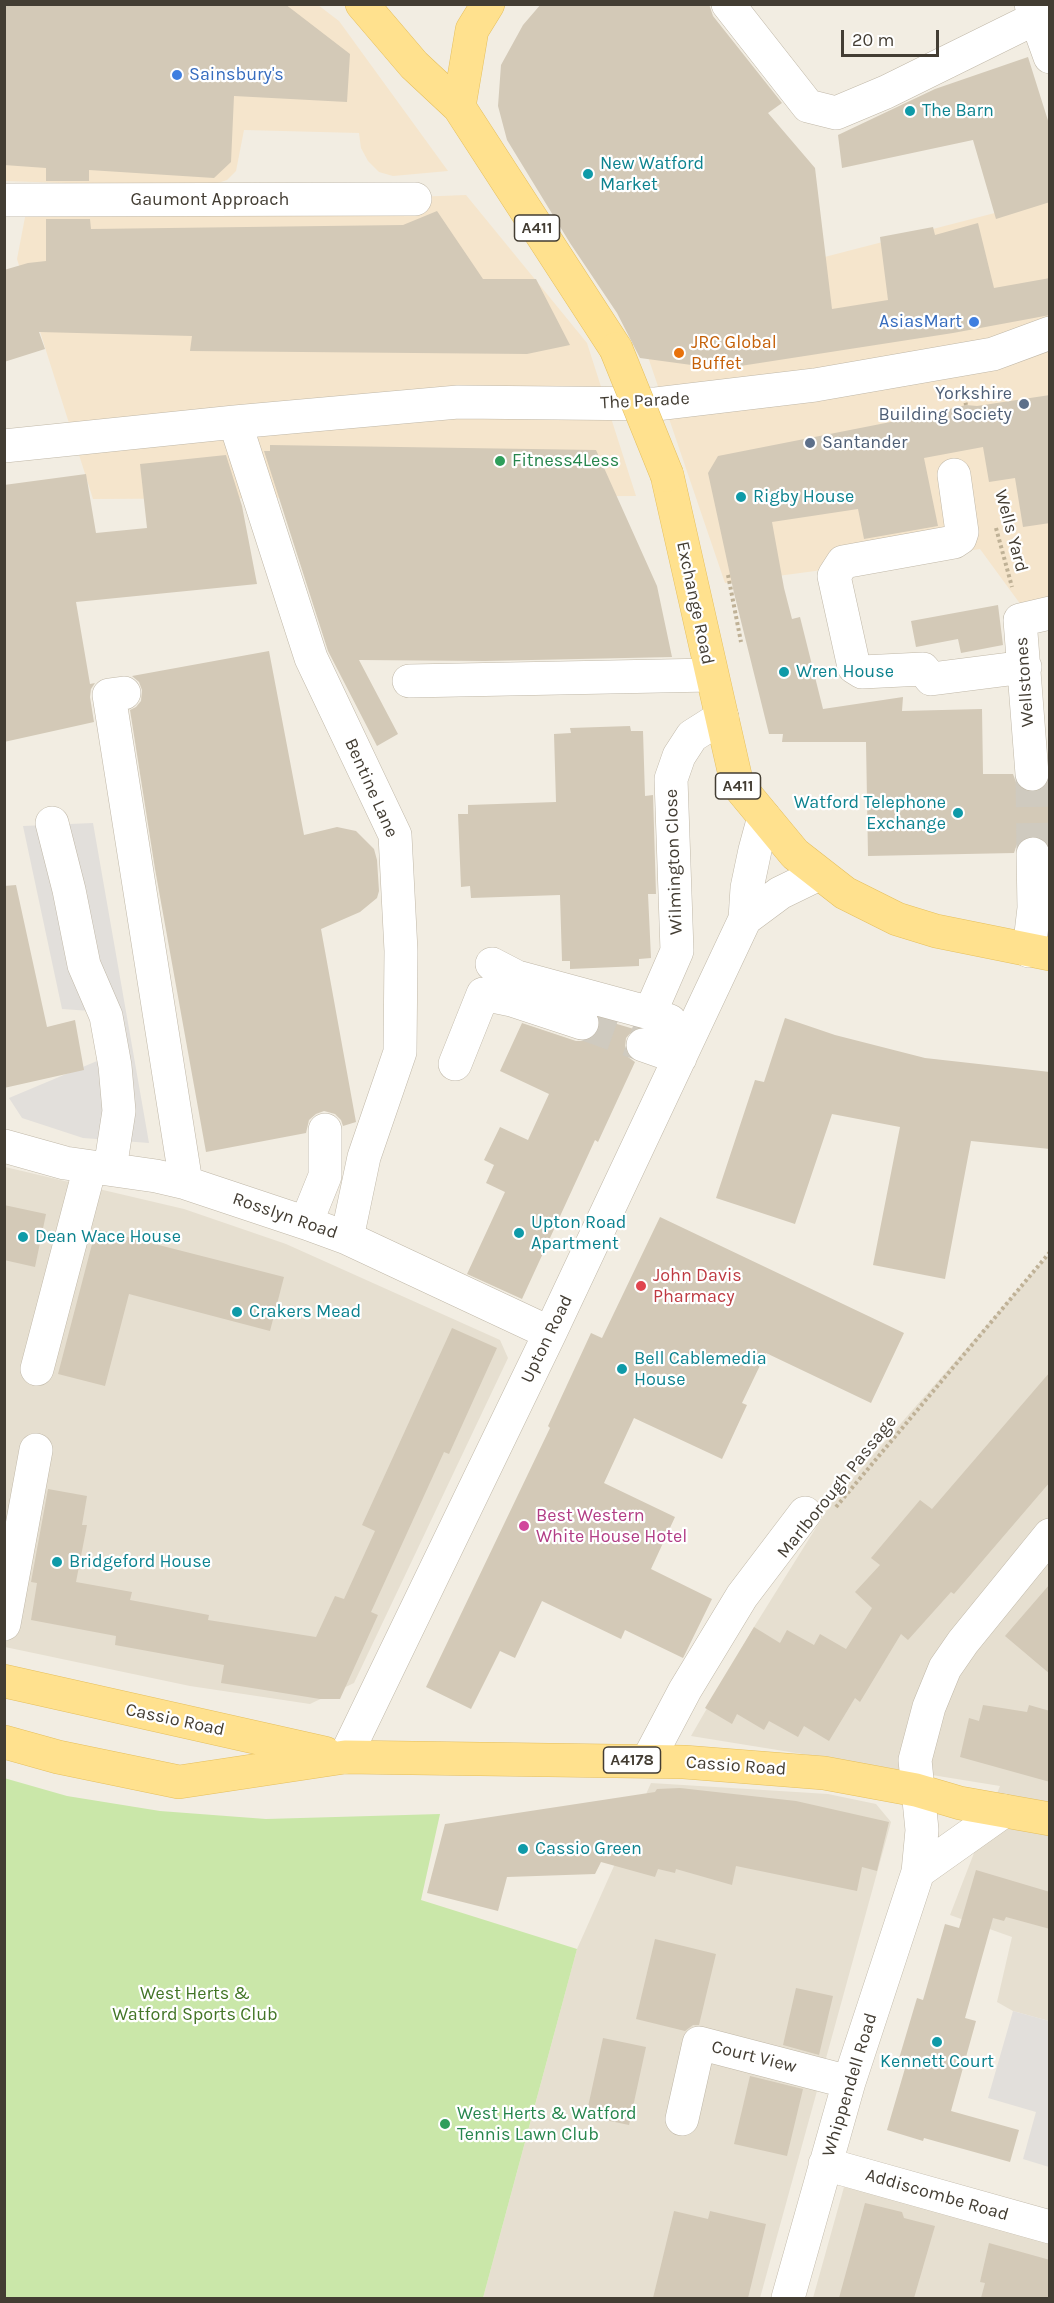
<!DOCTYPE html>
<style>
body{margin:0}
#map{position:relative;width:1054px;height:2303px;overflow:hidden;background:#f2ede2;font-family:Karla,sans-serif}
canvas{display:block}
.frame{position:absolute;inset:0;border:6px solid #433d33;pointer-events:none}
.scale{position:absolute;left:841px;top:30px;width:98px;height:27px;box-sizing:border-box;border:3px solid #433d33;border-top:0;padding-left:8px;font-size:18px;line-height:21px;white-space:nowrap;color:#433d33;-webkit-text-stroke:4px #fff;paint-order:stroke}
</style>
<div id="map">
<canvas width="1054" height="2303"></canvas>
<div class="frame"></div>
<div class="scale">20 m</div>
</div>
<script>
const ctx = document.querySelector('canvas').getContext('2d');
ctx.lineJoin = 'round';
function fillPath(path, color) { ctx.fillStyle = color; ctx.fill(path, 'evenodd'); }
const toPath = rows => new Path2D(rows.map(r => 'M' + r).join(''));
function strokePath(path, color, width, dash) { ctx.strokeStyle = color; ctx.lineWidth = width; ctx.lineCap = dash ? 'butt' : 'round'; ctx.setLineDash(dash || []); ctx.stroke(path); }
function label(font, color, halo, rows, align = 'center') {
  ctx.font = font + ' Karla,sans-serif'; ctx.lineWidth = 4.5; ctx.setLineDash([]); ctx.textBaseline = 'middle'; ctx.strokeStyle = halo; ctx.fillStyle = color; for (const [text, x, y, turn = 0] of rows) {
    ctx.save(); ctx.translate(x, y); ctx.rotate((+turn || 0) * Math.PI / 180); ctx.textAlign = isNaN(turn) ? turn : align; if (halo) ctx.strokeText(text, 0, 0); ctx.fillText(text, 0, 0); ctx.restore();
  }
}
fillPath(toPath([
 [5,1167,184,1209,286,1244,500,1340,508,1358,354,1683,310,1704,190,1686,5,1647],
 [1049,1254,1049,2021,1013,2011,997,2002,1012,1937,950,1915,1000,1786,691,1736,754,1627,832,1502],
 [651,1783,828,1794,876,1804,891,1822,760,2298,483,2298,577,1949],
 [844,2187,1049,2237,1049,2298,813,2298]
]), '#e6dfd0');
fillPath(toPath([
 [5,4,318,5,339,21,448,171,393,176,379,172,368,161,361,148,359,133,244,130,236,171,227,180,209,186,189,187,5,181],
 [466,195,587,343,636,496,93,499,17,259,26,212],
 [1049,199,1049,601,1021,605,980,549,725,583,631,307]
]), '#f5e5cc');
fillPath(toPath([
 [4,1778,67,1796,160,1811,266,1819,440,1814,421,1900,577,1949,483,2298,5,2298]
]), '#cae7a9');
fillPath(toPath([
 [93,823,149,1143,83,1138,22,1118,9,1098,97,1061,91,1011,62,1009,23,826],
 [1013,2011,1049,2021,1049,2167,1023,2159,1036,2112,988,2098]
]), '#e2dfdb');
fillPath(toPath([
 [4,4,285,4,350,54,347,102,234,96,231,162,214,178,89,170,89,181,46,181,46,168,4,165],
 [541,4,709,4,713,16,782,103,768,113,815,168,832,309,888,300,880,237,933,227,935,235,978,223,994,288,1050,278,1050,315,953,333,721,369,640,358,617,313,570,243,507,140,498,106,501,65,523,25],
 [1028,57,1050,127,1050,202,996,219,973,140,842,168,838,135,935,89],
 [437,211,483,279,536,279,570,345,527,354,190,351,192,336,39,332,45,349,4,362,4,270,28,263,46,261,46,219,90,219,91,229,403,225],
 [1050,395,1050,523,1023,527,1015,478,989,482,983,447,924,458,938,526,864,539,858,509,772,522,784,588,792,619,800,617,823,709,903,697,902,711,982,709,983,774,1013,774,1017,785,1024,791,1033,793,1043,789,1050,779,1050,846,1043,838,1032,835,1023,838,1017,844,1014,853,868,856,866,742,782,742,783,734,769,734,734,593,708,473,718,456,916,417,966,405,977,406],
 [270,445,596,450,657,586,672,657,485,661,359,660,398,734,377,746,328,651,264,451,270,451],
 [226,455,242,506,257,584,76,602,90,684,95,683,91,689,90,697,94,722,4,742,4,485,86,474,96,533,147,528,140,464],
 [998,605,1003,645,961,653,958,639,916,647,911,621],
 [269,651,304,835,337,827,356,831,374,849,377,860,379,891,377,898,360,912,321,929,356,1122,343,1126,341,1120,335,1114,324,1111,316,1114,309,1120,306,1133,206,1152,155,869,130,710,136,707,141,701,142,690,139,682,132,676],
 [630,726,631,731,643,731,645,796,653,795,656,894,648,894,651,958,639,959,639,966,570,969,570,961,562,961,560,895,471,898,470,886,461,887,458,814,468,814,468,805,556,802,554,734,571,733,570,728],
 [16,885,47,1027,75,1020,84,1070,4,1088,4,886],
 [785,1018,835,1035,925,1058,1050,1072,1050,1149,971,1141,945,1279,873,1265,900,1127,832,1114,795,1224,716,1198,755,1080,764,1082],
 [600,1019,634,1029,626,1038,625,1048,628,1057,635,1062,598,1142,595,1140,522,1299,467,1274,505,1192,486,1183,494,1165,484,1160,500,1127,528,1140,549,1094,500,1071,522,1023,576,1041,585,1041,595,1037,600,1028],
 [4,1205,46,1214,35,1267,4,1260],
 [660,1217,904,1333,871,1403,766,1353,742,1403,747,1405,722,1459,634,1418,604,1483,675,1517,651,1569,712,1599,686,1652,683,1658,625,1630,621,1639,542,1601,515,1658,500,1651,471,1709,426,1687,550,1428,548,1426,591,1333,602,1338],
 [96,1229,284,1277,270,1331,129,1294,105,1386,58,1374],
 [452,1328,497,1348,449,1454,444,1452,371,1612,378,1615,340,1699,320,1699,221,1683,224,1665,115,1645,116,1636,31,1620,37,1583,31,1582,48,1489,87,1496,82,1525,87,1525,76,1582,132,1592,130,1600,209,1615,208,1620,316,1637,335,1596,344,1599,375,1531,362,1525],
 [1050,1372,1050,1482,954,1594,951,1592,908,1640,901,1634,860,1702,855,1698,829,1741,804,1726,798,1737,769,1721,764,1730,737,1714,732,1724,705,1708,754,1627,780,1643,787,1630,814,1645,820,1634,846,1649,872,1608,855,1592,880,1565,871,1558,920,1500,932,1509],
 [1050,1584,1050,1674,1005,1636],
 [983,1705,1027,1712,1029,1705,1050,1711,1050,1782,960,1757,969,1718,979,1721],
 [680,1788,796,1801,889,1822,877,1871,862,1867,857,1891,736,1866,732,1885,676,1869,675,1873,658,1869,655,1877,601,1862,595,1874,507,1877,498,1911,427,1893,445,1824,655,1792,657,1789],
 [976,1870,1050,1892,1050,1929,1006,1917,1004,1921,993,1918,965,2018,976,2021,951,2111,1019,2130,1010,2162,924,2138,923,2141,887,2130,906,2065,898,2062,917,1998,923,2000,945,1924,959,1928],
 [655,1939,716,1954,699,2025,693,2025,685,2031,636,2019],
 [796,1988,833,1996,819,2055,783,2045],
 [603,2038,646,2047,629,2125,586,2116],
 [750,2076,803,2089,787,2156,734,2144],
 [865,2203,902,2212,904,2218,935,2226,914,2298,839,2298],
 [674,2211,708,2219,710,2211,766,2224,748,2298,653,2298],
 [989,2243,1050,2260,1050,2298,981,2298,985,2283,980,2282]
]), '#d3c9b7');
strokePath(toPath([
 [1032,774,1033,854],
 [582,1023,643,1045]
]), '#cfcabf', 33, [33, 16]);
const minor = toPath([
 [728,4,808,106,836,113,886,92,1036,18],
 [1031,4,1050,57],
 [4,200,415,199],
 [235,422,311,658,395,835,401,951,400,1052,364,1157,347,1238],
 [4,446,235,422,458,402,656,404,815,385,993,354,1050,333],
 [954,475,962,532,960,538,954,542,843,562,834,576,854,667,862,672,923,669,931,679,1025,667],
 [409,681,711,675],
 [124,693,109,695,186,1183],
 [1032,774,1020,620,1050,613],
 [52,823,69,890,84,965,106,1016,115,1066,119,1111,110,1169],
 [745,919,780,893,819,874],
 [1029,951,1034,908,1033,854],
 [492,964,517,977,650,1013,670,1021],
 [650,1013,677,951,671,779,679,756,692,736,722,717],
 [643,1045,680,1058],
 [455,1064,483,994,512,1000,582,1023],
 [4,1146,65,1163,156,1176,186,1183,306,1223,347,1238,550,1333],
 [306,1223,325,1176,325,1130],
 [37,1369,90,1167],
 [4,1624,36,1450],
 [345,1757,550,1333,745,919,747,888,755,850,764,817],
 [648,1760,685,1690,742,1596,805,1513],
 [918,1872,1004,1811],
 [682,2119,699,2043,849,2082],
 [825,2164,1050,2227],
 [788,2298,849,2082,918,1872,922,1830,915,1760,929,1707,945,1668,963,1642,1050,1535]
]);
const major = toPath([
 [362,4,414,65,459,107,616,349],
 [459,107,472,30,488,4],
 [667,475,737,784,795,854,845,893,897,919,936,931,1050,954],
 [4,1681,325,1753],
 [4,1742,58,1757,179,1782,345,1757,684,1762,824,1773,916,1790,960,1803,1050,1819]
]);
strokePath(minor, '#c0b8a8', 34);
strokePath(major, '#e5bf5d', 34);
strokePath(toPath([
 [963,391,966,405],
 [996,528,1012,587],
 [728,575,741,642],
 [836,1507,1050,1252]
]), '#bfb196', 4, [3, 3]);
strokePath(minor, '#fff', 33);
strokePath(major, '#ffe18e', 33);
const majorBridge = toPath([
 [616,349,667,475]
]);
strokePath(majorBridge, '#e5bf5d', 34, []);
strokePath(majorBridge, '#ffe18e', 33);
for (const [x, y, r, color] of [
 [177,75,6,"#3f7fe0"],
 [910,111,6,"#0f9aa8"],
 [588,174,6,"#0f9aa8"],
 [974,322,6,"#3f7fe0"],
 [679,353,6,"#e8710a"],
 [1024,404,6,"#5c6f8a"],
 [810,443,6,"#5c6f8a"],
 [500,461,6,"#2e9e5b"],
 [741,497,6,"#0f9aa8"],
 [784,672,6,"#0f9aa8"],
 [958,813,6,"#0f9aa8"],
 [519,1233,6,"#0f9aa8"],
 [23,1237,6,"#0f9aa8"],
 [641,1286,6,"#e0444e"],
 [237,1312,6,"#0f9aa8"],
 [622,1369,6,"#0f9aa8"],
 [524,1526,6,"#d1479c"],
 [57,1562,6,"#0f9aa8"],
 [523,1849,6,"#0f9aa8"],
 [937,2042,6,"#0f9aa8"],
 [445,2124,6,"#2e9e5b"]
]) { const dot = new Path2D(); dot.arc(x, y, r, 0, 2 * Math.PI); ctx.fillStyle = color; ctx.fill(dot); strokePath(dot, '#fff', 2); }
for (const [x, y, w] of [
 [537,228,45],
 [738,786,45],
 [632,1760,57]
]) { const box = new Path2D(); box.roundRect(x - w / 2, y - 13, w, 26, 4.5); ctx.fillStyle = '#fff'; ctx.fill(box); strokePath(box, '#433d33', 1.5); }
label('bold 16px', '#433d33', null, [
 ["A411",537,228],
 ["A411",738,786],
 ["A4178",632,1760]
]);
label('18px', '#366cbe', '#fff', [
 ["Sainsbury's",189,75],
 ["AsiasMart",962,322,"right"]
], 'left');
label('18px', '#0d838f', '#fff', [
 ["The Barn",922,111],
 ["New Watford",600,164],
 ["Market",600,185],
 ["Rigby House",753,497],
 ["Wren House",796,672],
 ["Watford Telephone",946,803,"right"],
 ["Exchange",946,824,"right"],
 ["Upton Road",531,1223],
 ["Apartment",531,1244],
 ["Dean Wace House",35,1237],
 ["Crakers Mead",249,1312],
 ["Bell Cablemedia",634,1359],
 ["House",634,1380],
 ["Bridgeford House",69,1562],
 ["Cassio Green",535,1849],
 ["Kennett Court",937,2062,"center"]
], 'left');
label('18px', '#433d33', '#fff', [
 ["Gaumont Approach",210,200],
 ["The Parade",645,401,-3],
 ["Wells Yard",1011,531,75],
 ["Exchange Road",695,603,78],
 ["Wellstones",1025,682,-94],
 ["Bentine Lane",371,788,66],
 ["Wilmington Close",674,862,-92],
 ["Rosslyn Road",285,1216,19],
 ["Upton Road",547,1339,-64],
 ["Marlborough Passage",837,1487,-51],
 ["Cassio Road",175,1720,12],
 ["Cassio Road",736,1766,4],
 ["Court View",754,2057,14],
 ["Whippendell Road",850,2085,-73],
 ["Addiscombe Road",937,2195,16]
]);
label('18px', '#c56008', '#fff', [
 ["JRC Global",691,343],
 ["Buffet",691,364]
], 'left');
label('18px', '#4e5e75', '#fff', [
 ["Yorkshire",1012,394],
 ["Building Society",1012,415],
 ["Santander",822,443,"left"]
], 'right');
label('18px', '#27864d', '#fff', [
 ["Fitness4Less",512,461],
 ["West Herts & Watford",457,2114],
 ["Tennis Lawn Club",457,2135]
], 'left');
label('18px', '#be3a42', '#fff', [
 ["John Davis",653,1276],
 ["Pharmacy",653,1297]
], 'left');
label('18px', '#b23c85', '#fff', [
 ["Best Western",536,1516],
 ["White House Hotel",536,1537]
], 'left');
label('18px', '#427526', '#fff', [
 ["West Herts &",195,1994],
 ["Watford Sports Club",195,2015]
]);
</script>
